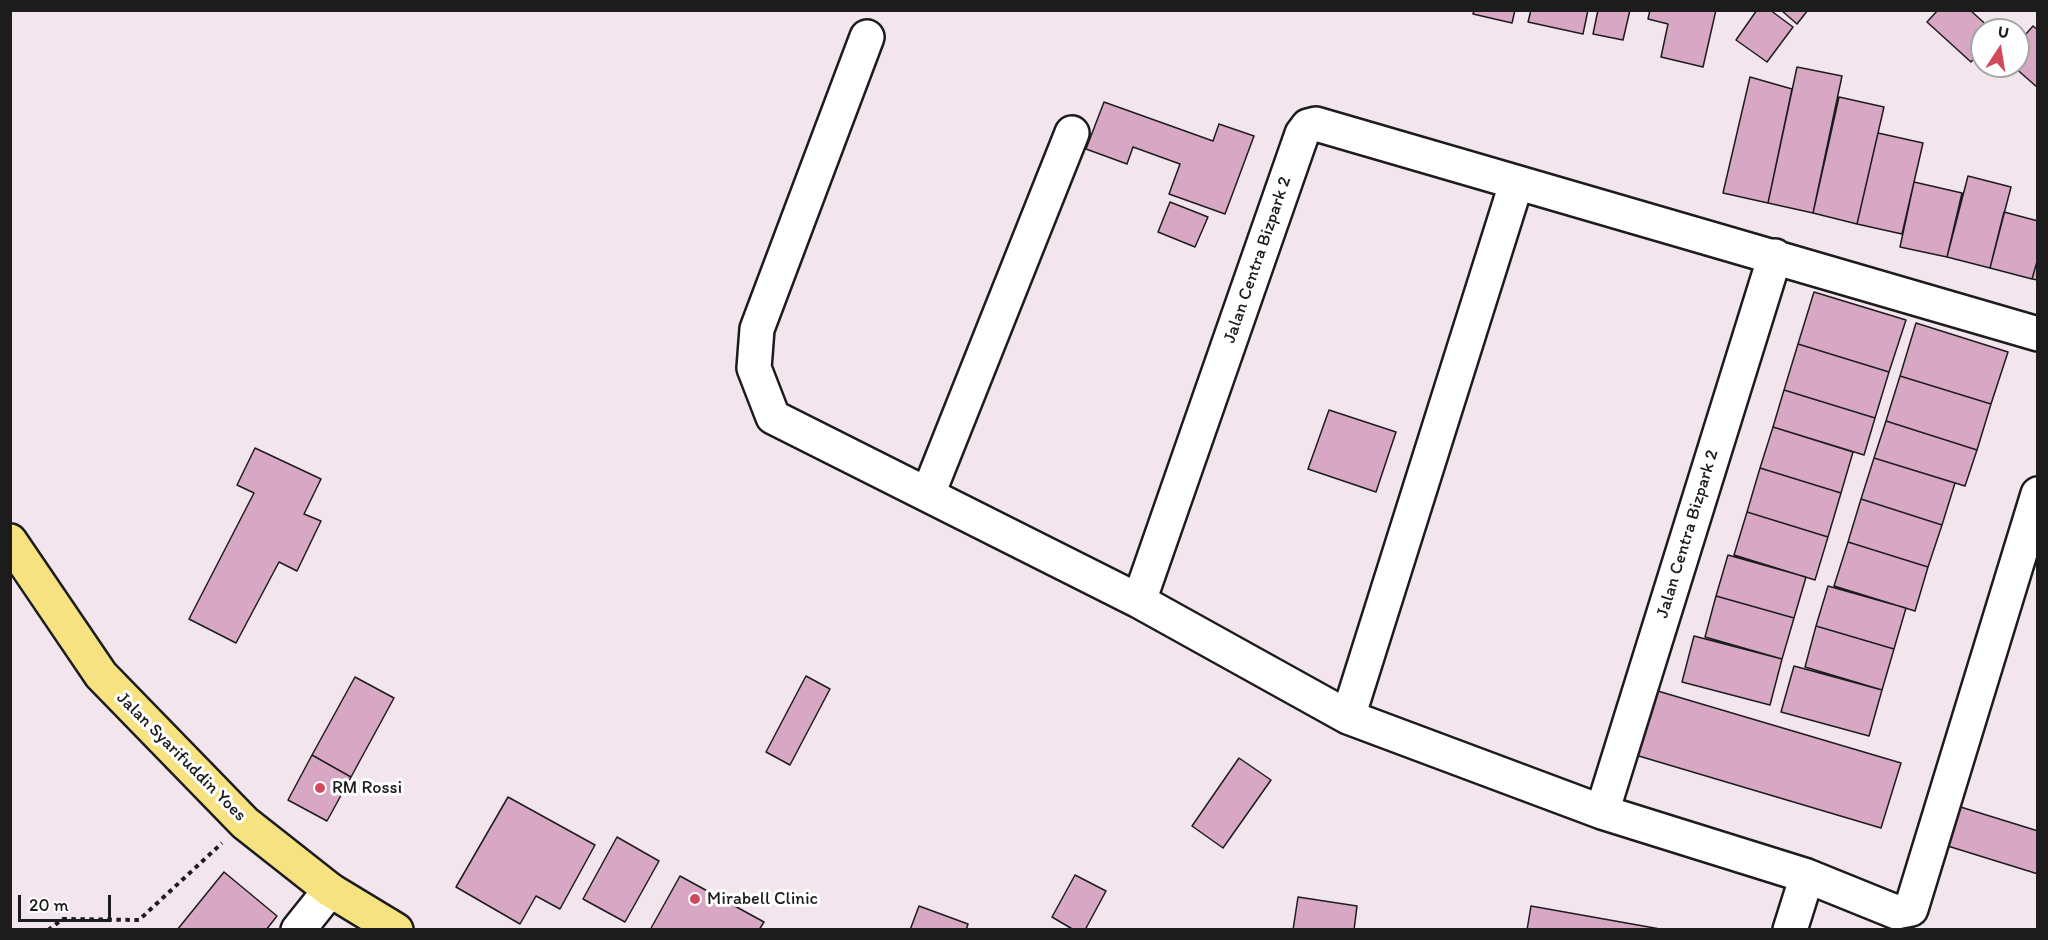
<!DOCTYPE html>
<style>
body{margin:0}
#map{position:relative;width:2048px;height:940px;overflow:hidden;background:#f3e5ed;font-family:Itim,sans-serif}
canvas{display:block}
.frame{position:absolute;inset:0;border:12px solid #1c1c1c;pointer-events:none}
.north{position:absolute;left:1970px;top:18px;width:60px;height:60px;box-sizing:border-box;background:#fff;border:2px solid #a4a4a4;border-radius:50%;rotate:12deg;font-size:16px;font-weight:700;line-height:24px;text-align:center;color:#1c1c1c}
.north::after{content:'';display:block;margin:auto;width:21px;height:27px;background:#d1495b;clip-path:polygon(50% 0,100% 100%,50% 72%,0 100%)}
.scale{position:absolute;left:18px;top:895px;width:93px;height:27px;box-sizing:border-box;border:3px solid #1c1c1c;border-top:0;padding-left:8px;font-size:18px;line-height:21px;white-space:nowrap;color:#1c1c1c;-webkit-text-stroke:4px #fff;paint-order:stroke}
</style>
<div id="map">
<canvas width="2048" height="940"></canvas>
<div class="frame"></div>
<div class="north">U</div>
<div class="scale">20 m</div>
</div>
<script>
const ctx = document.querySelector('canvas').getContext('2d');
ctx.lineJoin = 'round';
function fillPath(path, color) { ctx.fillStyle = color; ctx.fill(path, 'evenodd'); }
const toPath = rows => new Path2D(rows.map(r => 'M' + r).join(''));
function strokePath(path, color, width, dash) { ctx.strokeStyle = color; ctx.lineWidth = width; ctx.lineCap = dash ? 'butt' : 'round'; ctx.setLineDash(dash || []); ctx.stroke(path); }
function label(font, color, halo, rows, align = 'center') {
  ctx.font = font + ' Itim,sans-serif'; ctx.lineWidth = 6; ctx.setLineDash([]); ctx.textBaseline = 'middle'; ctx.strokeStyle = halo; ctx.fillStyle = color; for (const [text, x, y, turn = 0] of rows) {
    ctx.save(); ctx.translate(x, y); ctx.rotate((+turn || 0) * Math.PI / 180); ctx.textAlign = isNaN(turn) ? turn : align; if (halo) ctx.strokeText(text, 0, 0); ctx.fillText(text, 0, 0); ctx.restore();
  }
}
const building = toPath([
 [1474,10,1515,10,1512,23,1473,14,1474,10],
 [1531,10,1588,10,1583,34,1528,22,1531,10],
 [1598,10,1630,10,1623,40,1593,34,1598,10],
 [1650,10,1716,10,1703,67,1661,57,1668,24,1648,19,1650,10],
 [1757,10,1770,10,1793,27,1767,62,1736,40,1757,10],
 [1781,10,1808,10,1797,24,1781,10],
 [1938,10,1970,10,1992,30,1982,30,1982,50,1971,62,1927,22,1938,10],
 [2033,26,2038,30,2038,88,2013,66,2018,66,2018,43,2033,26],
 [1797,67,1842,76,1813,213,1768,203,1797,67],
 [1750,77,1792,89,1768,203,1723,193,1750,77],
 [1839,97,1884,107,1857,224,1813,213,1839,97],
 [1104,102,1213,141,1219,124,1254,136,1225,214,1169,194,1180,164,1133,147,1127,164,1086,149,1104,102],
 [1878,133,1923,143,1902,234,1857,224,1878,133],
 [1968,176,2011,187,1990,268,1947,257,1968,176],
 [1914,182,1962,193,1947,257,1900,247,1914,182],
 [1170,202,1208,217,1195,247,1158,232,1170,202],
 [2004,212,2038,221,2038,258,2032,279,1990,268,2004,212],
 [2038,258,2038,280,2032,279,2038,258],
 [1814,292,1906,320,1889,372,1798,344,1814,292],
 [1916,323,2008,352,1991,404,1900,376,1916,323],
 [1798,344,1889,372,1875,418,1784,390,1798,344],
 [1900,376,1991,404,1977,450,1886,421,1900,376],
 [1784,390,1875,418,1864,455,1773,427,1784,390],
 [1329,410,1396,432,1376,492,1308,469,1329,410],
 [1886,421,1977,450,1965,486,1874,458,1886,421],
 [1773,427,1853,452,1841,493,1760,468,1773,427],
 [255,448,321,479,304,514,321,521,297,571,279,562,236,643,189,619,254,493,237,485,255,448],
 [1874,458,1955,483,1942,525,1861,499,1874,458],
 [1760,468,1841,493,1828,537,1747,512,1760,468],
 [1861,499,1942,525,1928,567,1848,542,1861,499],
 [1747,512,1828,537,1815,580,1734,555,1747,512],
 [1848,542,1928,567,1915,611,1834,586,1848,542],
 [1728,555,1806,577,1794,618,1716,596,1728,555],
 [1828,586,1906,608,1894,649,1816,626,1828,586],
 [1716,596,1794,618,1782,659,1705,637,1716,596],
 [1816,626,1894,649,1882,690,1805,667,1816,626],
 [1694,636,1782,659,1770,705,1682,682,1694,636],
 [1794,666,1882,690,1869,736,1781,712,1794,666],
 [806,676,830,689,790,765,766,752,806,676],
 [355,677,394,698,351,777,312,755,355,677],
 [1651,689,1901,763,1881,828,1632,754,1651,689],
 [312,755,351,777,327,821,288,800,312,755],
 [1239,758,1271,780,1223,848,1192,826,1239,758],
 [508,797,595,845,560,909,536,896,520,924,456,887,508,797],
 [1951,804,2038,831,2038,874,1938,843,1951,804],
 [617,837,659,861,625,922,583,899,617,837],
 [224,872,277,916,266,930,177,930,224,872],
 [1075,875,1106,891,1085,930,1074,930,1052,917,1075,875],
 [680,876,764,922,759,930,650,930,680,876],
 [1298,897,1357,906,1354,930,1293,930,1298,897],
 [919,906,968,924,966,930,910,930,919,906],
 [1531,906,1660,929,1660,930,1527,930,1531,906]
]);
fillPath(building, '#d8a7c4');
strokePath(building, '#1c1c1c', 1.5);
const minor = toPath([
 [867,37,757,329,754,368,773,417,1139,601],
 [1775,256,1602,812,1807,876,1896,912,1911,909,2038,494],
 [928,494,1072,133],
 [1348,717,1516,184],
 [1602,812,1348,717,1139,601,1302,134,1308,126,1316,124,2038,334],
 [298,930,330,890],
 [1790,930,1807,876]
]);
const highway = toPath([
 [10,541,101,675,245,823,330,890,396,930]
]);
strokePath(minor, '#1c1c1c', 38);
strokePath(highway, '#1c1c1c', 38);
strokePath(toPath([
 [48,930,63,919,139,920,222,843]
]), '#1c1c1c', 4, [4.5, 4.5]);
strokePath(minor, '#fff', 33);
strokePath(highway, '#f6e281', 33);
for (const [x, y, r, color] of [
 [320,788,6,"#d1495b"],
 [695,899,6,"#d1495b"]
]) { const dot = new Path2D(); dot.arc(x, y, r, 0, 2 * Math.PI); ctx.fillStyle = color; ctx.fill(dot); strokePath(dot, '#fff', 2); }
label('18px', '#1c1c1c', '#fff', [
 ["Jalan Centra Bizpark 2",1258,260,-71],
 ["Jalan Centra Bizpark 2",1688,534,-73],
 ["Jalan Syarifuddin Yoes",181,757,45]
]);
label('18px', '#1c1c1c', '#fff', [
 ["RM Rossi",332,788],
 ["Mirabell Clinic",707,899]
], 'left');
</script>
